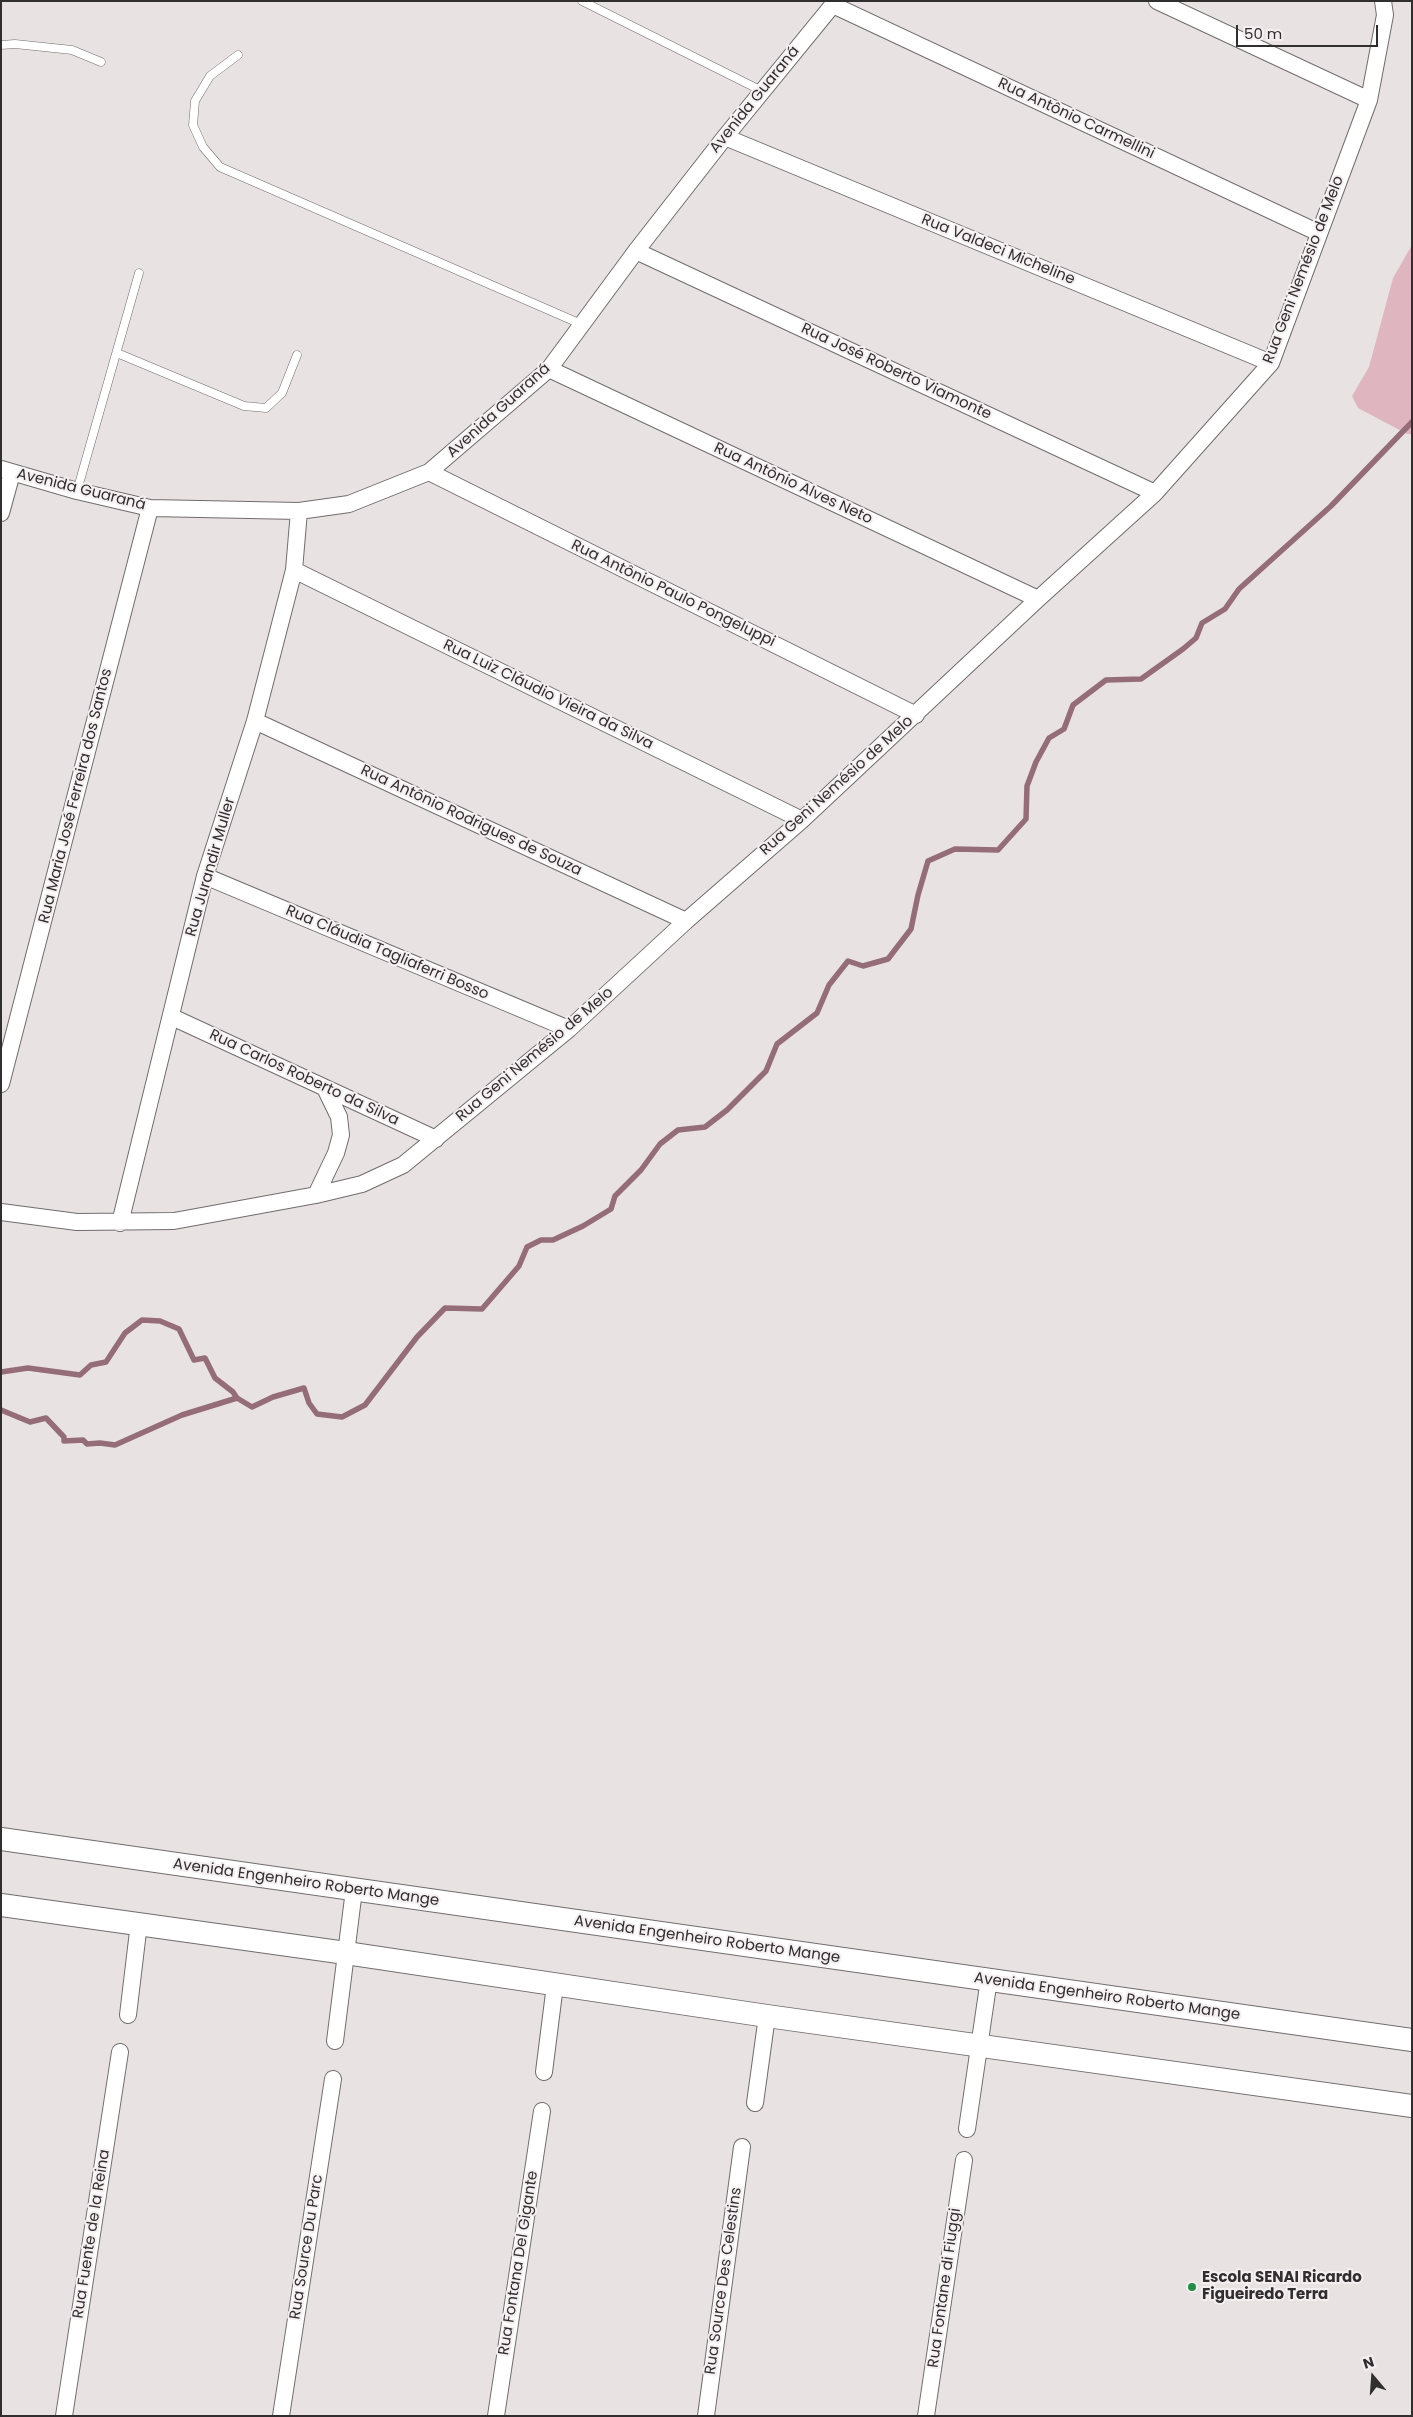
<!DOCTYPE html>
<meta charset="utf-8">
<style>
body{margin:0}
#map{position:relative;width:1413px;height:2417px;overflow:hidden;background:#e8e2e3;font-family:Poppins,sans-serif}
canvas{display:block}
.frame{position:absolute;inset:0;border:2px solid #302e2f;pointer-events:none}
.north{position:absolute;left:1348px;top:2352px;width:50px;height:50px;-webkit-text-stroke:4px #f5eff1;paint-order:stroke;rotate:342deg;font-size:14px;font-weight:700;line-height:20px;text-align:center;color:#302e2f}
.north::after{content:'';display:block;margin:auto;width:18px;height:22px;background:#302e2f;clip-path:polygon(50% 0,100% 100%,50% 72%,0 100%)}
.scale{position:absolute;left:1236px;top:25px;width:142px;height:22px;box-sizing:border-box;border:2px solid #302e2f;border-top:0;padding-left:6px;font-size:15px;line-height:18px;white-space:nowrap;color:#302e2f;-webkit-text-stroke:4px #f5eff1;paint-order:stroke}
</style>
<div id="map">
<canvas width="1413" height="2417"></canvas>
<div class="frame"></div>
<div class="north">N</div>
<div class="scale">50 m</div>
</div>
<script>
const ctx = document.querySelector('canvas').getContext('2d');
ctx.lineJoin = 'round';
function fillPath(path, color) { ctx.fillStyle = color; ctx.fill(path, 'evenodd'); }
const toPath = rows => new Path2D(rows.map(r => 'M' + r).join(''));
function strokePath(path, color, width, dash) { ctx.strokeStyle = color; ctx.lineWidth = width; ctx.lineCap = dash ? 'butt' : 'round'; ctx.setLineDash(dash || []); ctx.stroke(path); }
function label(font, color, halo, rows, align = 'center') {
  ctx.font = font + ' Poppins,sans-serif'; ctx.lineWidth = 4; ctx.setLineDash([]); ctx.textBaseline = 'middle'; ctx.strokeStyle = halo; ctx.fillStyle = color; for (const [text, x, y, turn = 0] of rows) {
    ctx.save(); ctx.translate(x, y); ctx.rotate((+turn || 0) * Math.PI / 180); ctx.textAlign = isNaN(turn) ? turn : align; if (halo) ctx.strokeText(text, 0, 0); ctx.fillText(text, 0, 0); ctx.restore();
  }
}
fillPath(toPath([
 [1412,245,1412,434,1407,434,1358,408,1352,396,1369,367,1393,278]
]), '#dfb5c0');
strokePath(toPath([
 [1,1372,28,1368,80,1375,91,1365,106,1362,125,1333,142,1320,160,1321,179,1329,194,1360,205,1358,215,1378,233,1392,237,1398,252,1407,273,1397,304,1388,309,1403,317,1414,342,1417,365,1405,417,1337,445,1308,482,1309,519,1266,527,1247,541,1240,553,1240,583,1226,611,1209,615,1196,641,1170,660,1144,678,1130,705,1127,727,1110,766,1071,777,1044,817,1013,829,985,848,961,863,966,888,959,911,929,918,895,928,861,955,849,998,850,1026,819,1027,786,1036,762,1049,738,1064,729,1073,705,1106,680,1141,679,1183,649,1196,638,1202,623,1225,609,1239,589,1331,506,1412,422],
 [1,1410,30,1422,46,1418,64,1437,64,1441,83,1440,87,1444,100,1443,115,1445,182,1415,237,1398]
]), '#956d79', 5.5);
const lane = toPath([
 [582,1,762,91],
 [1,45,15,44,72,50,101,62],
 [238,55,210,76,195,101,193,125,203,147,220,167,581,324],
 [117,353,244,406,266,408,282,393,297,355],
 [77,491,139,273]
]);
const street = toPath([
 [1157,1,1369,100],
 [833,5,1319,233],
 [725,137,1271,363],
 [636,251,1155,493],
 [549,369,1038,599],
 [1,469,77,491,150,508,299,511,349,504,429,472,549,369,636,251,725,137,836,1],
 [429,472,916,715],
 [1,513,12,473],
 [294,570,802,820],
 [255,721,686,921],
 [205,876,569,1029],
 [172,1017,436,1139],
 [1,1084,150,508],
 [316,1195,336,1153,341,1135,339,1117,325,1088],
 [1,1212,77,1222,174,1221,316,1195,362,1184,403,1165,569,1029,686,921,802,820,1038,599,1155,493,1271,363,1369,100,1385,15,1383,1],
 [120,1223,205,876,255,721,294,570,299,511],
 [128,2015,139,1923],
 [335,2041,354,1890],
 [544,2072,555,1985],
 [755,2103,767,2016],
 [967,2129,989,1979],
 [64,2416,120,2052],
 [281,2416,333,2079],
 [496,2416,542,2111],
 [706,2416,742,2147],
 [926,2416,964,2160]
]);
const secondary = toPath([
 [1,1839,1412,2040],
 [1,1905,346,1953,767,2016,1412,2106]
]);
strokePath(lane, '#716c6e', 9);
strokePath(street, '#716c6e', 18);
strokePath(secondary, '#716c6e', 24);
strokePath(lane, '#fff', 8);
strokePath(street, '#fff', 16);
strokePath(secondary, '#fff', 22);
for (const [x, y, r, color] of [
 [1192,2287,5,"#218f47"]
]) { const dot = new Path2D(); dot.arc(x, y, r, 0, 2 * Math.PI); ctx.fillStyle = color; ctx.fill(dot); strokePath(dot, '#f5eff1', 2); }
label('15px', '#302e2f', '#f5eff1', [
 ["Avenida Guaraná",755,100,-51],
 ["Rua Antônio Carmellini",1076,119,25],
 ["Rua Valdeci Micheline",998,250,22],
 ["Rua Geni Nemésio de Melo",1304,270,-69],
 ["Rua José Roberto Viamonte",896,372,25],
 ["Avenida Guaraná",499,411,-42],
 ["Rua Antônio Alves Neto",793,484,25],
 ["Avenida Guaraná",81,490,14],
 ["Rua Antônio Paulo Pongeluppi",673,594,26],
 ["Rua Luiz Cláudio Vieira da Silva",548,695,26],
 ["Rua Geni Nemésio de Melo",837,786,-42],
 ["Rua Maria José Ferreira dos Santos",76,796,-76],
 ["Rua Antônio Rodrigues de Souza",471,821,25],
 ["Rua Jurandir Muller",211,867,-74],
 ["Rua Cláudia Tagliaferri Bosso",387,953,23],
 ["Rua Geni Nemésio de Melo",535,1055,-40],
 ["Rua Carlos Roberto da Silva",304,1078,25],
 ["Avenida Engenheiro Roberto Mange",306,1883,8],
 ["Avenida Engenheiro Roberto Mange",707,1940,8],
 ["Avenida Engenheiro Roberto Mange",1107,1997,8],
 ["Rua Fuente de la Reina",92,2234,-81],
 ["Rua Source Du Parc",307,2247,-81],
 ["Rua Fontana Del Gigante",519,2263,-81],
 ["Rua Source Des Celestins",724,2281,-82],
 ["Rua Fontane di Fiuggi",945,2288,-82]
]);
label('bold 15px', '#302e2f', '#f5eff1', [
 ["Escola SENAI Ricardo",1202,2278],
 ["Figueiredo Terra",1202,2295]
], 'left');
</script>
